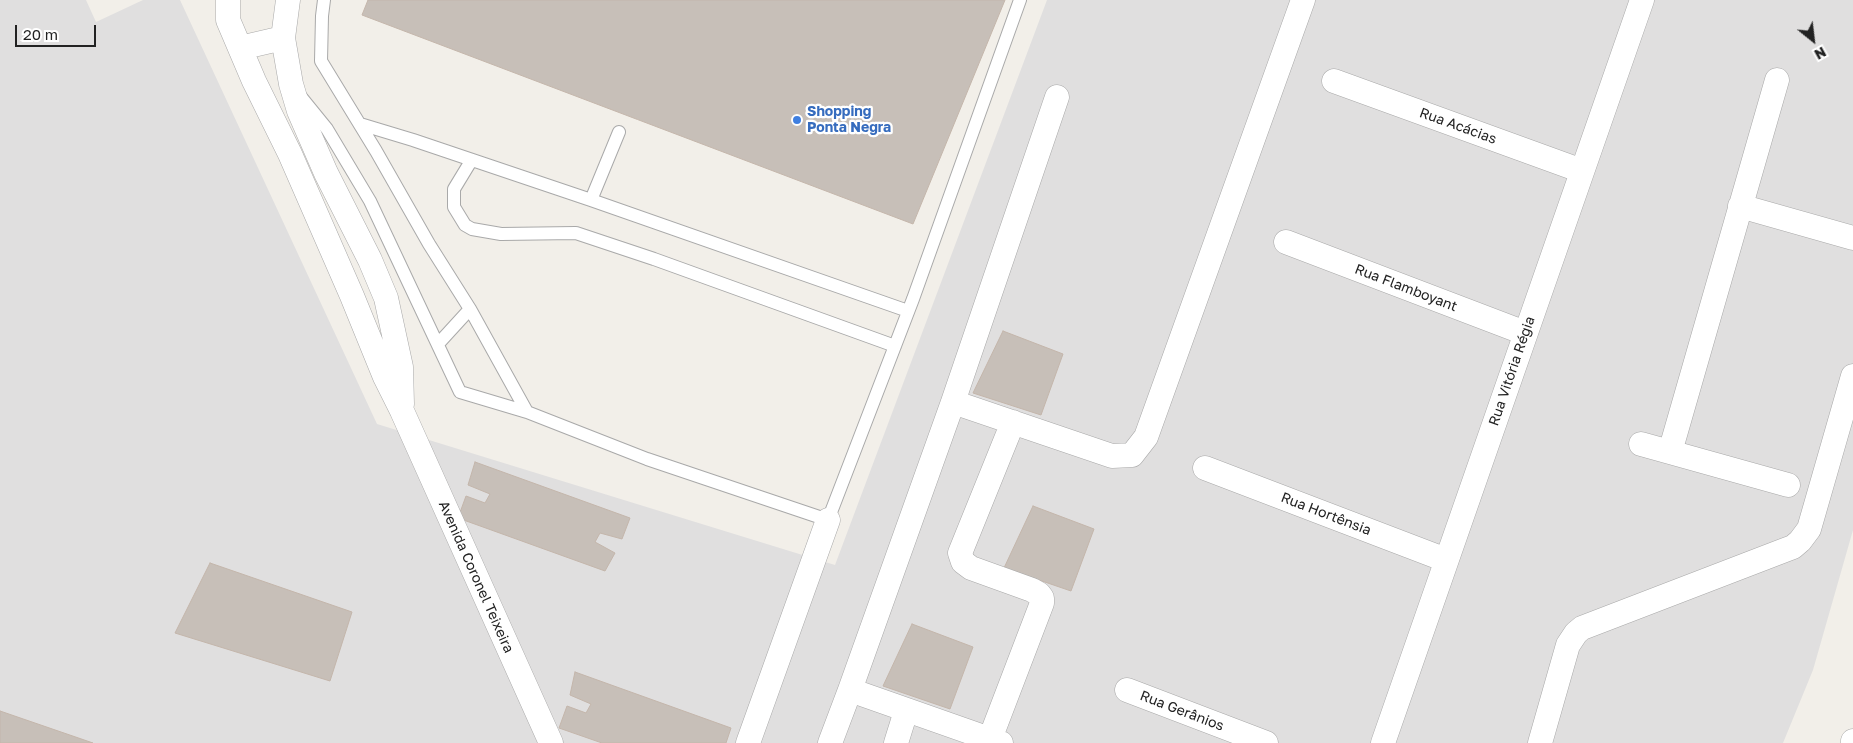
<!DOCTYPE html>
<meta charset="utf-8">
<style>
body{margin:0}
#map{position:relative;width:1853px;height:743px;overflow:hidden;background:#f2efe9;font-family:"Golos Text",sans-serif}
canvas{display:block}
.north{position:absolute;left:1788px;top:15px;width:50px;height:50px;-webkit-text-stroke:4px #fff;paint-order:stroke;rotate:151deg;font-size:14px;font-weight:700;line-height:20px;text-align:center;color:#222}
.north::after{content:'';display:block;margin:auto;width:18px;height:22px;background:#222;clip-path:polygon(50% 0,100% 100%,50% 72%,0 100%)}
.scale{position:absolute;left:15px;top:25px;width:81px;height:22px;box-sizing:border-box;border:2px solid #222;border-top:0;padding-left:6px;font-size:15px;line-height:18px;white-space:nowrap;color:#222;-webkit-text-stroke:4px #fff;paint-order:stroke}
</style>
<div id="map">
<canvas width="1853" height="743"></canvas>
<div class="north">N</div>
<div class="scale">20 m</div>
</div>
<script>
const ctx = document.querySelector('canvas').getContext('2d');
ctx.lineJoin = 'round';
function fillPath(path, color) { ctx.fillStyle = color; ctx.fill(path, 'evenodd'); }
const toPath = rows => new Path2D(rows.map(r => 'M' + r).join(''));
function strokePath(path, color, width, dash) { ctx.strokeStyle = color; ctx.lineWidth = width; ctx.lineCap = dash ? 'butt' : 'round'; ctx.setLineDash(dash || []); ctx.stroke(path); }
function label(font, color, halo, rows, align = 'center') {
  ctx.font = font + ' "Golos Text",sans-serif'; ctx.lineWidth = 4.5; ctx.setLineDash([]); ctx.textBaseline = 'middle'; ctx.strokeStyle = halo; ctx.fillStyle = color; for (const [text, x, y, turn = 0] of rows) {
    ctx.save(); ctx.translate(x, y); ctx.rotate((+turn || 0) * Math.PI / 180); ctx.textAlign = isNaN(turn) ? turn : align; if (halo) ctx.strokeText(text, 0, 0); ctx.fillText(text, 0, 0); ctx.restore();
  }
}
fillPath(toPath([
 [0,0,86,0,96,22,143,0,180,0,377,424,835,565,1047,0,1853,0,1853,530,1813,670,1783,743,0,743]
]), '#e0dfdf');
const building = toPath([
 [368,0,1005,0,913,224,362,15,368,0],
 [1003,331,1063,354,1041,415,973,393,1003,331],
 [475,462,630,518,622,539,600,533,595,542,615,553,605,571,458,518,466,496,485,503,490,494,468,485,475,462],
 [1033,506,1094,529,1071,591,1004,568,1033,506],
 [210,563,352,612,330,681,175,633,210,563],
 [912,624,973,647,950,709,883,686,912,624],
 [575,672,731,728,726,743,602,743,559,728,567,706,586,713,591,704,570,695,575,672],
 [0,711,93,743,0,743,0,711]
]);
fillPath(building, '#c7bfb8');
strokePath(building, '#c4b6ab', 1);
const lane = toPath([
 [324,0,322,16,321,61,376,151,429,244,470,309,527,412],
 [301,97,327,129,370,201,460,392,527,412,647,459,828,520,913,299,1020,0],
 [360,124,413,140,591,200,908,311],
 [471,161,454,189,454,207,465,225,472,229,501,234,576,233,654,259,895,346],
 [591,200,619,132],
 [438,344,470,309]
]);
const street = toPath([
 [228,0,228,20,254,81,290,154,352,296,385,377,402,411,551,743],
 [288,0,283,38,291,84,299,111,326,173,370,260,386,298,401,367,402,404],
 [240,48,283,38],
 [1334,81,1582,171],
 [1740,206,1853,238],
 [1286,242,1525,333],
 [953,402,1112,456,1132,455,1146,437,1303,0],
 [1641,444,1788,485],
 [1670,452,1777,80],
 [1205,468,1446,560],
 [850,690,1001,743],
 [1127,690,1266,743],
 [990,739,1042,603,1042,598,1039,594,1032,590,971,568,963,562,960,553,1013,422],
 [748,743,828,520],
 [830,743,850,690,953,402,1057,97],
 [896,743,906,711],
 [1383,743,1642,0],
 [1540,743,1568,645,1576,633,1582,628,1785,550,1793,547,1800,541,1809,529,1853,376],
 [1853,743,1853,741]
]);
strokePath(lane, '#a9a9a9', 14);
strokePath(street, '#a9a9a9', 25);
strokePath(lane, '#fff', 12);
strokePath(street, '#fff', 24);
for (const [x, y, r, color] of [
 [797,120,5,"#3f7fe0"]
]) { const dot = new Path2D(); dot.arc(x, y, r, 0, 2 * Math.PI); ctx.fillStyle = color; ctx.fill(dot); strokePath(dot, '#fff', 2); }
label('bold 14px', '#366cbe', '#fff', [
 ["Shopping",807,112],
 ["Ponta Negra",807,128]
], 'left');
label('14px', '#222', '#fff', [
 ["Rua Acácias",1458,126,20],
 ["Rua Flamboyant",1406,288,21],
 ["Rua Vitória Régia",1512,371,-71],
 ["Rua Hortênsia",1326,514,21],
 ["Avenida Coronel Teixeira",476,577,66],
 ["Rua Gerânios",1182,711,21]
]);
</script>
